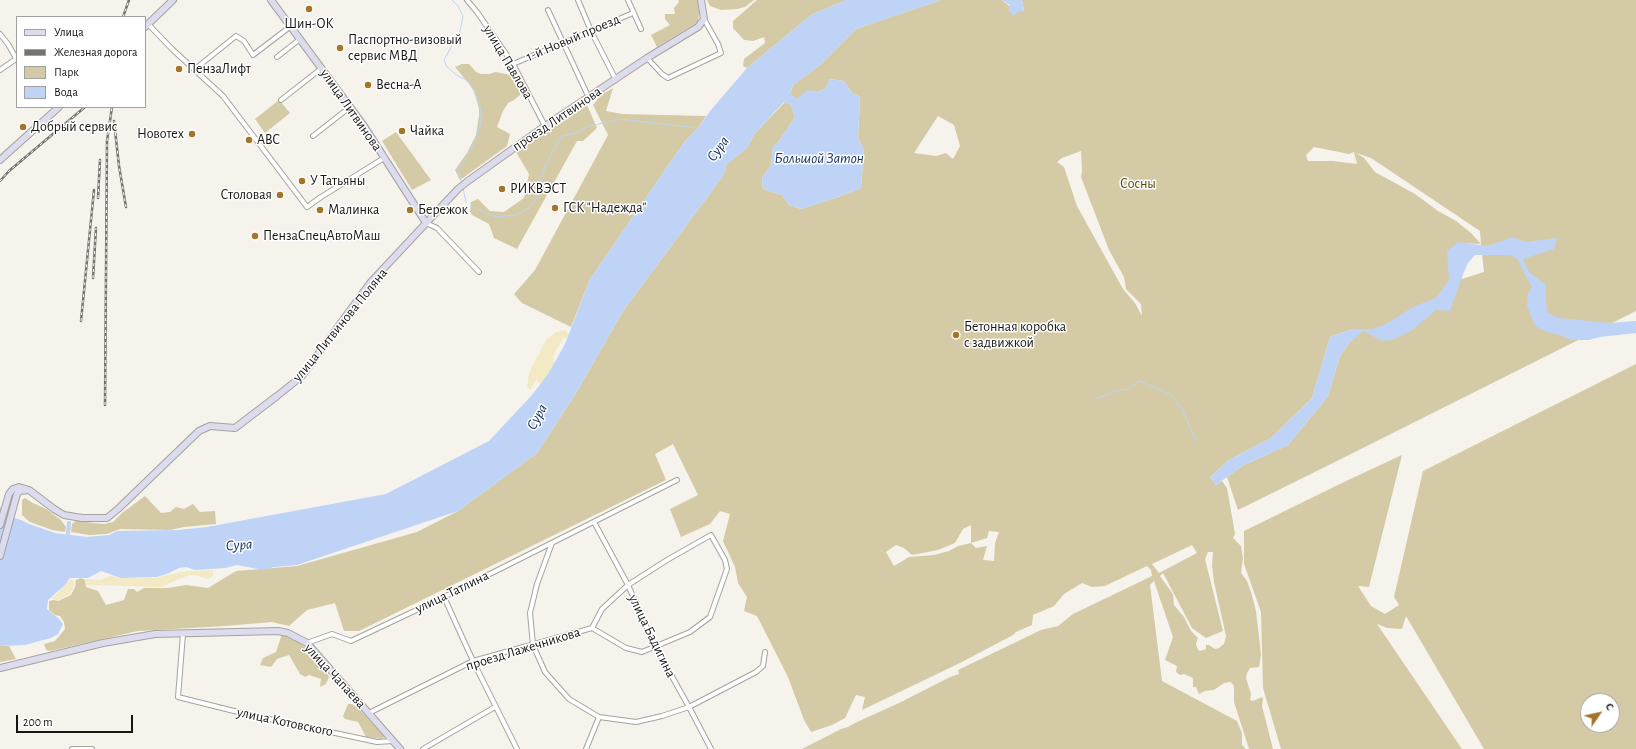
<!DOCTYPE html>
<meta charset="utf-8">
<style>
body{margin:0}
#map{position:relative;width:1636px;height:749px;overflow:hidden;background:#f5f3ec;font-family:"Alegreya Sans",sans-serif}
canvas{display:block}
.legend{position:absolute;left:16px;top:16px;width:130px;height:92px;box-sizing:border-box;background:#fff;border:1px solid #a1a1a0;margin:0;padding:5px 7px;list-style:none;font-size:12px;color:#151512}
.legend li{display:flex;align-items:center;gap:8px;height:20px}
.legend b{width:20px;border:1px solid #a1a1a0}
.north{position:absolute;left:1580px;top:693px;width:40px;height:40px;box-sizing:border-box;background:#fff;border:1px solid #a1a1a0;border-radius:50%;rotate:56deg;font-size:11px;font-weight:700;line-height:16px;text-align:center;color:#151512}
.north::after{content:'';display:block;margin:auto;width:14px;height:18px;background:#a37528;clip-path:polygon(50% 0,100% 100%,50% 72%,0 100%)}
.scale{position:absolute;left:16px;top:715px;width:117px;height:18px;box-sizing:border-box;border:2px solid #151512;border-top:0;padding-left:5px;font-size:12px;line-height:14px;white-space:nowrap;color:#151512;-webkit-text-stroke:3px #fff;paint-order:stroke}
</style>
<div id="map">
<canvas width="1636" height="749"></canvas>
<ul class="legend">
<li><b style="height:5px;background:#dcdcee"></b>Улица</li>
<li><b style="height:5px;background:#74736e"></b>Железная дорога</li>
<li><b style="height:11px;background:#d5caa6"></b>Парк</li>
<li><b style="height:11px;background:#bed3f6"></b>Вода</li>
</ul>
<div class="north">С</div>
<div class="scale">200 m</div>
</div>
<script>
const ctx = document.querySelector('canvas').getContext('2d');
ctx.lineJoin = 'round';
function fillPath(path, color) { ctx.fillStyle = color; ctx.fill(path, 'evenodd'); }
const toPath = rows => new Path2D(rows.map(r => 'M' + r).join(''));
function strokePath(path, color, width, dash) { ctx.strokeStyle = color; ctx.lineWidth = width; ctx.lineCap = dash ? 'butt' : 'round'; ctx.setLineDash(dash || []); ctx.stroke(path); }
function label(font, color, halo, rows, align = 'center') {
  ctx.font = font + ' "Alegreya Sans",sans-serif'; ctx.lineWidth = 3; ctx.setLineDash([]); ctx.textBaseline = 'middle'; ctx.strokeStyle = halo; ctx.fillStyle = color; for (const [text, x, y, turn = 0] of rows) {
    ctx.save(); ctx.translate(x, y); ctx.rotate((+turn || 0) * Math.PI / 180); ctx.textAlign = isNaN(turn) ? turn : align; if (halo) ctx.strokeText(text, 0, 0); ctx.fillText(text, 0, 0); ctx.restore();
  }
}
fillPath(toPath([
 [678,0,697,0,700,8,698,22,657,47,651,35,670,25,665,19,665,14,675,14,674,8,679,2],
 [707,0,754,0,745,7,737,9,721,10,710,6],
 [757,0,846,0,811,15,747,68,743,66,744,59,765,43,764,37,753,41,744,40,733,28,733,21],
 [941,0,1002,0,1017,12,1024,10,1022,0,1636,0,1636,311,1339,460,1346,481,1402,455,1369,587,1358,586,1371,606,1385,614,1399,605,1394,597,1423,471,1636,364,1636,749,1484,749,1406,616,1402,629,1387,628,1377,624,1462,749,1281,749,1263,688,1261,612,1244,564,1244,531,1346,481,1339,460,1238,510,1227,477,1242,466,1288,445,1328,396,1340,356,1350,342,1356,336,1352,329,1330,337,1312,398,1271,438,1229,460,1210,477,1216,485,1222,481,1227,488,1235,534,1233,538,1241,546,1243,558,1241,573,1247,581,1251,592,1256,611,1261,654,1259,667,1250,668,1247,673,1246,678,1251,694,1250,700,1253,701,1262,697,1263,699,1262,706,1273,749,1249,749,1234,702,1234,687,1233,684,1230,682,1224,683,1214,690,1205,691,1199,694,1196,687,1193,687,1193,678,1184,674,1180,675,1176,672,1177,666,1165,660,1173,637,1154,581,1150,585,1162,681,1237,721,1242,733,1242,745,1246,749,802,749,841,729,848,727,857,722,899,703,950,677,959,674,958,670,1041,630,1058,626,1073,614,1152,576,1151,570,1147,566,1105,586,1092,587,1082,583,1064,594,1054,606,1033,615,1032,625,1016,632,1013,635,960,663,862,710,865,697,856,695,845,718,832,725,811,732,804,720,788,677,757,616,744,611,747,597,738,583,735,567,723,541,730,514,720,511,710,524,681,537,670,509,698,495,673,444,655,454,666,480,359,631,344,631,335,603,307,610,289,626,272,622,225,626,138,631,50,651,46,650,44,644,55,641,65,629,64,622,60,616,55,615,49,610,49,601,54,600,58,601,71,595,75,587,76,580,81,578,85,580,86,587,98,591,106,605,124,600,128,589,134,589,137,592,144,588,168,588,186,585,208,588,236,571,297,566,417,532,458,511,537,453,576,393,623,311,723,176,727,164,747,148,755,133,785,102,791,105,795,117,779,141,773,147,771,165,762,178,763,189,782,195,789,205,801,209,838,197,861,188,864,150,858,138,860,97,852,93,844,81,830,79,827,87,818,92,807,91,797,99,790,94,793,85,820,65,856,29],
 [938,116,954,125,960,146,953,159,946,153,936,156,914,153],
 [1314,147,1349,154,1354,152,1357,164,1333,161,1308,161,1306,155],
 [1081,151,1082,171,1081,177,1109,250,1124,277,1126,289,1141,304,1142,316,1135,303,1123,289,1077,206,1064,167,1057,162,1062,158],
 [1356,153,1371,158,1480,231,1481,244,1471,233,1456,221,1438,211,1415,194,1375,172,1364,158],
 [1459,243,1481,244,1484,272,1462,279,1464,247],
 [971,525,971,543,958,546,949,551,934,555,909,557,894,566,886,552,896,545,904,548,912,555,938,550,955,543,963,529],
 [989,531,999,532,995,543,994,561,983,560,987,546,976,548,971,543,987,538],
 [1192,545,1197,553,1159,573,1152,564],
 [1208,552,1213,552,1212,566,1214,582,1226,636,1224,644,1219,648,1215,649,1209,645,1206,645,1206,649,1200,651,1198,650,1196,644,1198,638,1191,631,1184,617,1174,605,1173,594,1160,576,1163,573,1192,628,1206,638,1223,631,1205,559],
 [1588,701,1612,701,1612,725,1588,725],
 [462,64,469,64,476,72,481,74,489,74,496,72,516,76,521,85,520,95,514,100,508,103,503,111,497,127,510,134,507,146,460,180,455,170,467,153,476,135,479,116,479,109,474,91,469,84,455,67],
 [613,88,606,111,622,114,706,116,698,128,685,141,590,279,571,327,522,303,514,294,535,270,608,135,593,105,601,95],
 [279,100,290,113,265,133,255,119],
 [587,105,597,128,583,141,577,141,517,249,494,238,489,224,472,215,470,211,471,202,478,199,490,211,504,212,524,198,529,174,516,152],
 [396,132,431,180,412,190,382,141],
 [145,496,161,513,170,512,176,507,184,509,193,504,200,512,215,511,216,524,184,527,170,530,120,529,107,534,89,535,71,532,72,524,77,520,93,523,104,524,113,522,122,513],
 [25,498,33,503,46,509,61,520,66,527,65,532,52,530,30,522,22,515,22,500],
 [282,634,289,636,305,647,323,668,329,677,326,684,320,687,321,679,309,675,305,677,300,674,289,655,277,659,271,667,260,665,263,658,276,652],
 [0,646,9,646,16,659,0,662],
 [348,704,352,704,359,709,384,736,383,739,366,737,358,722,345,719,343,716]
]), '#d5caa6');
fillPath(toPath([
 [566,330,568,334,567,338,563,338,553,356,554,363,548,374,541,384,536,380,530,390,527,387,529,373,546,340,556,332],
 [213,570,213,576,208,579,196,575,189,575,161,587,87,585,86,579,101,580,110,576,121,578,155,578,181,572],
 [71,579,74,581,74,586,70,594,58,600,52,599]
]), '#f3e9c4');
fillPath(toPath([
 [846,0,941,0,856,29,820,65,793,85,790,93,797,99,807,90,818,92,827,87,829,79,844,81,852,93,860,97,858,138,864,150,861,188,838,197,801,209,789,205,782,195,763,189,762,177,771,165,773,147,779,141,795,117,791,105,784,102,755,133,747,148,727,164,723,176,623,311,576,393,537,453,458,511,297,565,274,567,263,570,237,565,225,568,195,570,186,567,179,568,167,574,156,577,121,578,101,571,88,578,70,578,65,585,48,600,47,609,59,619,63,624,58,634,51,638,25,645,0,646,0,507,5,508,3,514,21,520,29,524,55,533,87,537,109,535,117,531,178,530,207,527,386,494,489,441,532,395,548,374,565,344,590,279,685,141,698,128,711,110,747,68,811,15],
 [1002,0,1022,0,1024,11,1017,12,1014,16,1008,10,1010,5],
 [1513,237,1526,242,1557,238,1554,249,1523,259,1529,272,1545,284,1547,312,1559,318,1609,323,1636,321,1636,333,1600,337,1589,340,1570,340,1560,335,1549,333,1535,326,1527,306,1528,293,1532,288,1518,260,1510,255,1475,255,1468,263,1463,274,1450,311,1436,310,1411,331,1392,340,1382,341,1364,331,1350,342,1340,356,1328,396,1288,445,1242,466,1216,485,1210,477,1229,460,1271,438,1312,398,1330,337,1352,329,1372,329,1384,325,1415,306,1436,298,1449,280,1447,251,1458,242,1487,246]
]), '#bed3f6');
strokePath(toPath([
 [452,0,458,6,463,16,462,22,460,31,444,60,447,67,458,76,468,81,473,89,479,102,481,114,481,122,477,136,468,155,458,170,462,183],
 [463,188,466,202],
 [470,206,496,217,516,215,529,208,539,195,540,182,545,167,554,149,562,136,573,134,590,126,620,119,698,128],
 [1095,399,1119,390,1128,389,1140,381,1171,395,1182,409,1197,442]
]), '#bed3f6', 1);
strokePath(toPath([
 [68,534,69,523]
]), '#bed3f6', 4);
const street = toPath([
 [467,0,477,12,513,64,545,126],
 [578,0,591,31,616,80],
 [628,0,641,29],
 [548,10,589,98],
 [148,24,172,49,223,96,307,207,321,197,384,158],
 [0,34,8,44,17,60],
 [277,57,300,39],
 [647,58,662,74,668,78,721,53,718,44,704,19],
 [513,64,633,13],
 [195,69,236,36,244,41,253,55,291,26],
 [0,70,16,59],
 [281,100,322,68],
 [313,136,350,107],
 [426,223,437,228,479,272],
 [594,522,628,585,655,646,689,707,711,749],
 [552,543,537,584,530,613,533,645,545,672,569,699,599,717,636,722,662,716,689,707,756,672,763,666,765,652],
 [444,597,473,661,517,749],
 [183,634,178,697,242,713,377,742,393,741],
 [307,643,332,634,351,641,444,597,677,480],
 [369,713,473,661,592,628,626,648,642,652,690,632,710,617,727,569,725,560,711,535,667,560,628,585,602,609,592,628],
 [72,749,92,749],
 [423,749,495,707],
 [586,749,599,717]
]);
const secondary = toPath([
 [271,0,364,126,426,223],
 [145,27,173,0],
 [0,160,59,107],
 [0,525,9,494,13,489,19,487,29,490,54,509,64,515,82,518,107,518,118,509,199,431,210,426,235,428,277,396,302,376,370,283,458,189,468,181,545,126,647,58,698,27,704,19,701,0],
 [0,556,17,494,20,491,28,490],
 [0,668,103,643,155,634,278,631,288,633,307,643,400,749]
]);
strokePath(street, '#a5a39d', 6);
strokePath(secondary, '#a5a39d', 8);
strokePath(street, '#fff', 4);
strokePath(secondary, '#dcdcee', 6);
const rail = toPath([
 [123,17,129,0],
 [114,121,119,166,126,207],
 [0,181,9,171,85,107],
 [98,198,100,160],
 [93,278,96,228],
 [81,321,94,190],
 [105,405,107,141,112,107]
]);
strokePath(rail, '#74736e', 2.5);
strokePath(rail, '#fff', 1, [3]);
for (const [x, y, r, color] of [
 [309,9,4,"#a37528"],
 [340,48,4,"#a37528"],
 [179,69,4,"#a37528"],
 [368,85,4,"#a37528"],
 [23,127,4,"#a37528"],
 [402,131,4,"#a37528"],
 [192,134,4,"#a37528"],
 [249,140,4,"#a37528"],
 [302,181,4,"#a37528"],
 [502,189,4,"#a37528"],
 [280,195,4,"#a37528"],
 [555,208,4,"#a37528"],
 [320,210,4,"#a37528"],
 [410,210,4,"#a37528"],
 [255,236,4,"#a37528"],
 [956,335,4,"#a37528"]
]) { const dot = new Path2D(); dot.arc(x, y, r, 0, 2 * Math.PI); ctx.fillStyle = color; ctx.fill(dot); strokePath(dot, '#fff', 1.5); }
label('14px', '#151512', '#fff', [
 ["Шин-ОК",309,24,"center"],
 ["Паспортно-визовый",348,40],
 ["сервис МВД",348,56],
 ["ПензаЛифт",187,69],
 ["Весна-А",376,85],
 ["Добрый сервис",31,127],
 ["Чайка",410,131],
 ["Новотех",184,134,"right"],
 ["ABC",257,140],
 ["У Татьяны",310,181],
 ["РИКВЭСТ",510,189],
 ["Столовая",272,195,"right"],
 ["ГСК \"Надежда\"",563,208],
 ["Малинка",328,210],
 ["Бережок",418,210],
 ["ПензаСпецАвтоМаш",263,236],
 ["Бетонная коробка",964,327],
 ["с задвижкой",964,343]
], 'left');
label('14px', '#151512', '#fff', [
 ["1-й Новый проезд",573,38,-23],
 ["улица Павлова",508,62,59],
 ["улица Литвинова",351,110,55],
 ["проезд Литвинова",557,119,-34],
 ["улица Литвинова Поляна",340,325,-51],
 ["улица Татлина",452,592,-26],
 ["улица Бадигина",652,636,64],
 ["проезд Лажечникова",523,649,-17],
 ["улица Чапаева",335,676,47],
 ["улица Котовского",285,722,12]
]);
label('14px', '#5b4902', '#fff', [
 ["Сосны",1138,184]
]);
label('italic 15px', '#1a3560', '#fff', [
 ["Сура",718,149,-54],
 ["Большой Затон",819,158],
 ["Сура",537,417,-61],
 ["Сура",239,545,-4]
]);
</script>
